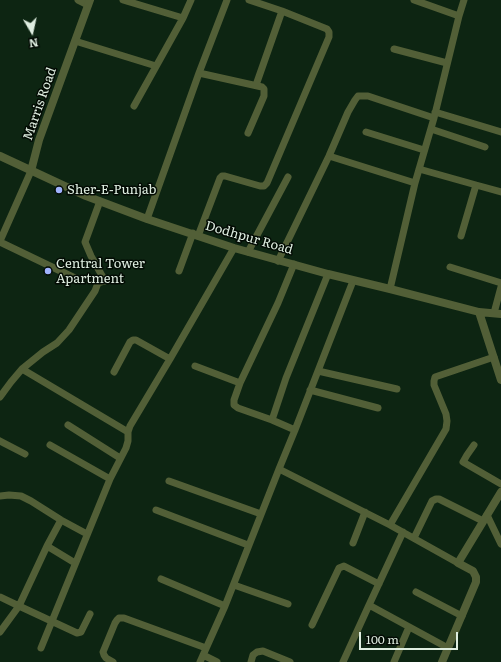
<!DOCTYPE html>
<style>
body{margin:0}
#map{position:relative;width:501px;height:662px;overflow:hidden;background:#0d2512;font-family:Literata,serif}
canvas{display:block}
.north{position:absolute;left:12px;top:12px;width:40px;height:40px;-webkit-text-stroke:3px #030b04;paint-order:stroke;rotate:171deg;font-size:11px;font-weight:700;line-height:16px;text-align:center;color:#deede0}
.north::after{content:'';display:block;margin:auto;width:14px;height:18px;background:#deede0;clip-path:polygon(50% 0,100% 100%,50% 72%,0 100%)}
.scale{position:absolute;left:359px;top:632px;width:99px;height:18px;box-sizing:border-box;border:2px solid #deede0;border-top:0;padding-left:5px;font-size:12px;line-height:14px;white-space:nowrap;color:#deede0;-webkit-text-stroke:3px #030b04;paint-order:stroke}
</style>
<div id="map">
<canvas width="501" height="662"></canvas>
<div class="north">N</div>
<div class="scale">100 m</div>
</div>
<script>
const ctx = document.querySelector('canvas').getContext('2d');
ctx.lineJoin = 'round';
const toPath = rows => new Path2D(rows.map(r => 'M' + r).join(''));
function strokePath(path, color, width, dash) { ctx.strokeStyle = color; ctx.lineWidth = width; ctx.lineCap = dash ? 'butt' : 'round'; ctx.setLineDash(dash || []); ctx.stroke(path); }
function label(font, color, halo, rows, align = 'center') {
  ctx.font = font + ' Literata,serif'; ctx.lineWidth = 3; ctx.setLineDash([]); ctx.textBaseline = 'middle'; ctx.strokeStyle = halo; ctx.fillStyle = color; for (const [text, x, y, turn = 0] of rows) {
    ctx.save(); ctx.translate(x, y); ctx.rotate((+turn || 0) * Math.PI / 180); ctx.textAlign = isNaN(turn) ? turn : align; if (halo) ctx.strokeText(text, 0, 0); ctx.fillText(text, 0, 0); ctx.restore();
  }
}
strokePath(toPath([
 [78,0,88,5],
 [123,0,183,18,191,0],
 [249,0,282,11],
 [414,0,459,16,464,0],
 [75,41,156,66],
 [394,49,447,63],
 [199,73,262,87,264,89,264,96,248,133],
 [134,106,183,18],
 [435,112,501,132],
 [431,129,485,147],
 [366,132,424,150],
 [329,156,415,183],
 [419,169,476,185],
 [147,219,199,73,227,0],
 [198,236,220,178,222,176,225,176,260,186,264,186,267,183,329,37,329,32,327,29,282,11,256,85],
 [461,236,476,185,501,192],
 [0,241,31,171],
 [0,242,75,278],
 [248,252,288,177],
 [278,261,329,156,348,112,355,100,358,96,368,96,434,118],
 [450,267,501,283],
 [179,271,193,233],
 [390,289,415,183,434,118,459,16],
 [494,313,501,287],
 [170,359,234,248],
 [195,366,240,383,234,400,234,405,238,408,272,420,295,430,353,281],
 [22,369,128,432,128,441,126,448,110,479],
 [318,371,397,389],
 [114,372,130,342,133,340,136,340,170,359,130,426,128,432],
 [240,383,278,303,294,264],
 [310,390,378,408],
 [0,397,11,382,22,369,43,352,57,343,69,330,95,291,98,283,105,281,91,256,85,242,100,201],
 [272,420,286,378,328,274],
 [68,425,120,458],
 [0,441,25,454],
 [474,445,467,455,463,462,501,484],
 [279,469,390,525,458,563],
 [169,481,261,514],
 [0,496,9,495,21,496,31,501,61,520,87,534],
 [156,510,248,545],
 [487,515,501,544],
 [390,525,446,429,447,421,446,414,434,385,434,381,435,377,494,357],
 [414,538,432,501,436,499,439,499,483,521],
 [353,543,365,512],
 [47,546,75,563],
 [161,579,225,606],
 [234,585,288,604],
 [416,592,462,616],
 [0,597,19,606,47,546,61,520],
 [369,605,403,532],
 [312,625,339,568,344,566,379,584],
 [0,632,19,606,77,633,81,632,90,614],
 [41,648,110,479,50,445],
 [203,655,217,662],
 [113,662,106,658,104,655,103,652,115,623,117,620,119,618,124,618,206,648],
 [200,662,225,606,279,469,295,430],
 [251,662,253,655,257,652,263,651,290,662],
 [343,662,369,605,448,648],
 [394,662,409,627]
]), '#525f37', 7);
strokePath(toPath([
 [0,156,86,196,147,219,234,248,328,274,390,289,479,312,501,314],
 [31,171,39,140,90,0],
 [479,312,501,380],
 [442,662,476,582,476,577,473,571,458,563,501,492]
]), '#525f37', 8);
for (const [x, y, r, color] of [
 [59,190,4,"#a0b3fd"],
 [48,271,4,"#a0b3fd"]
]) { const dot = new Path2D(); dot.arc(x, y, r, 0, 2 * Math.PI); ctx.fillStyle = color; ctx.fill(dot); strokePath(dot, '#030b04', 1.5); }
label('13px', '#deede0', '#030b04', [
 ["Marris Road",40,104,-71],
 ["Dodhpur Road",249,238,16]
]);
label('13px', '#deede0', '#030b04', [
 ["Sher-E-Punjab",67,190],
 ["Central Tower",56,264],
 ["Apartment",56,279]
], 'left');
</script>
